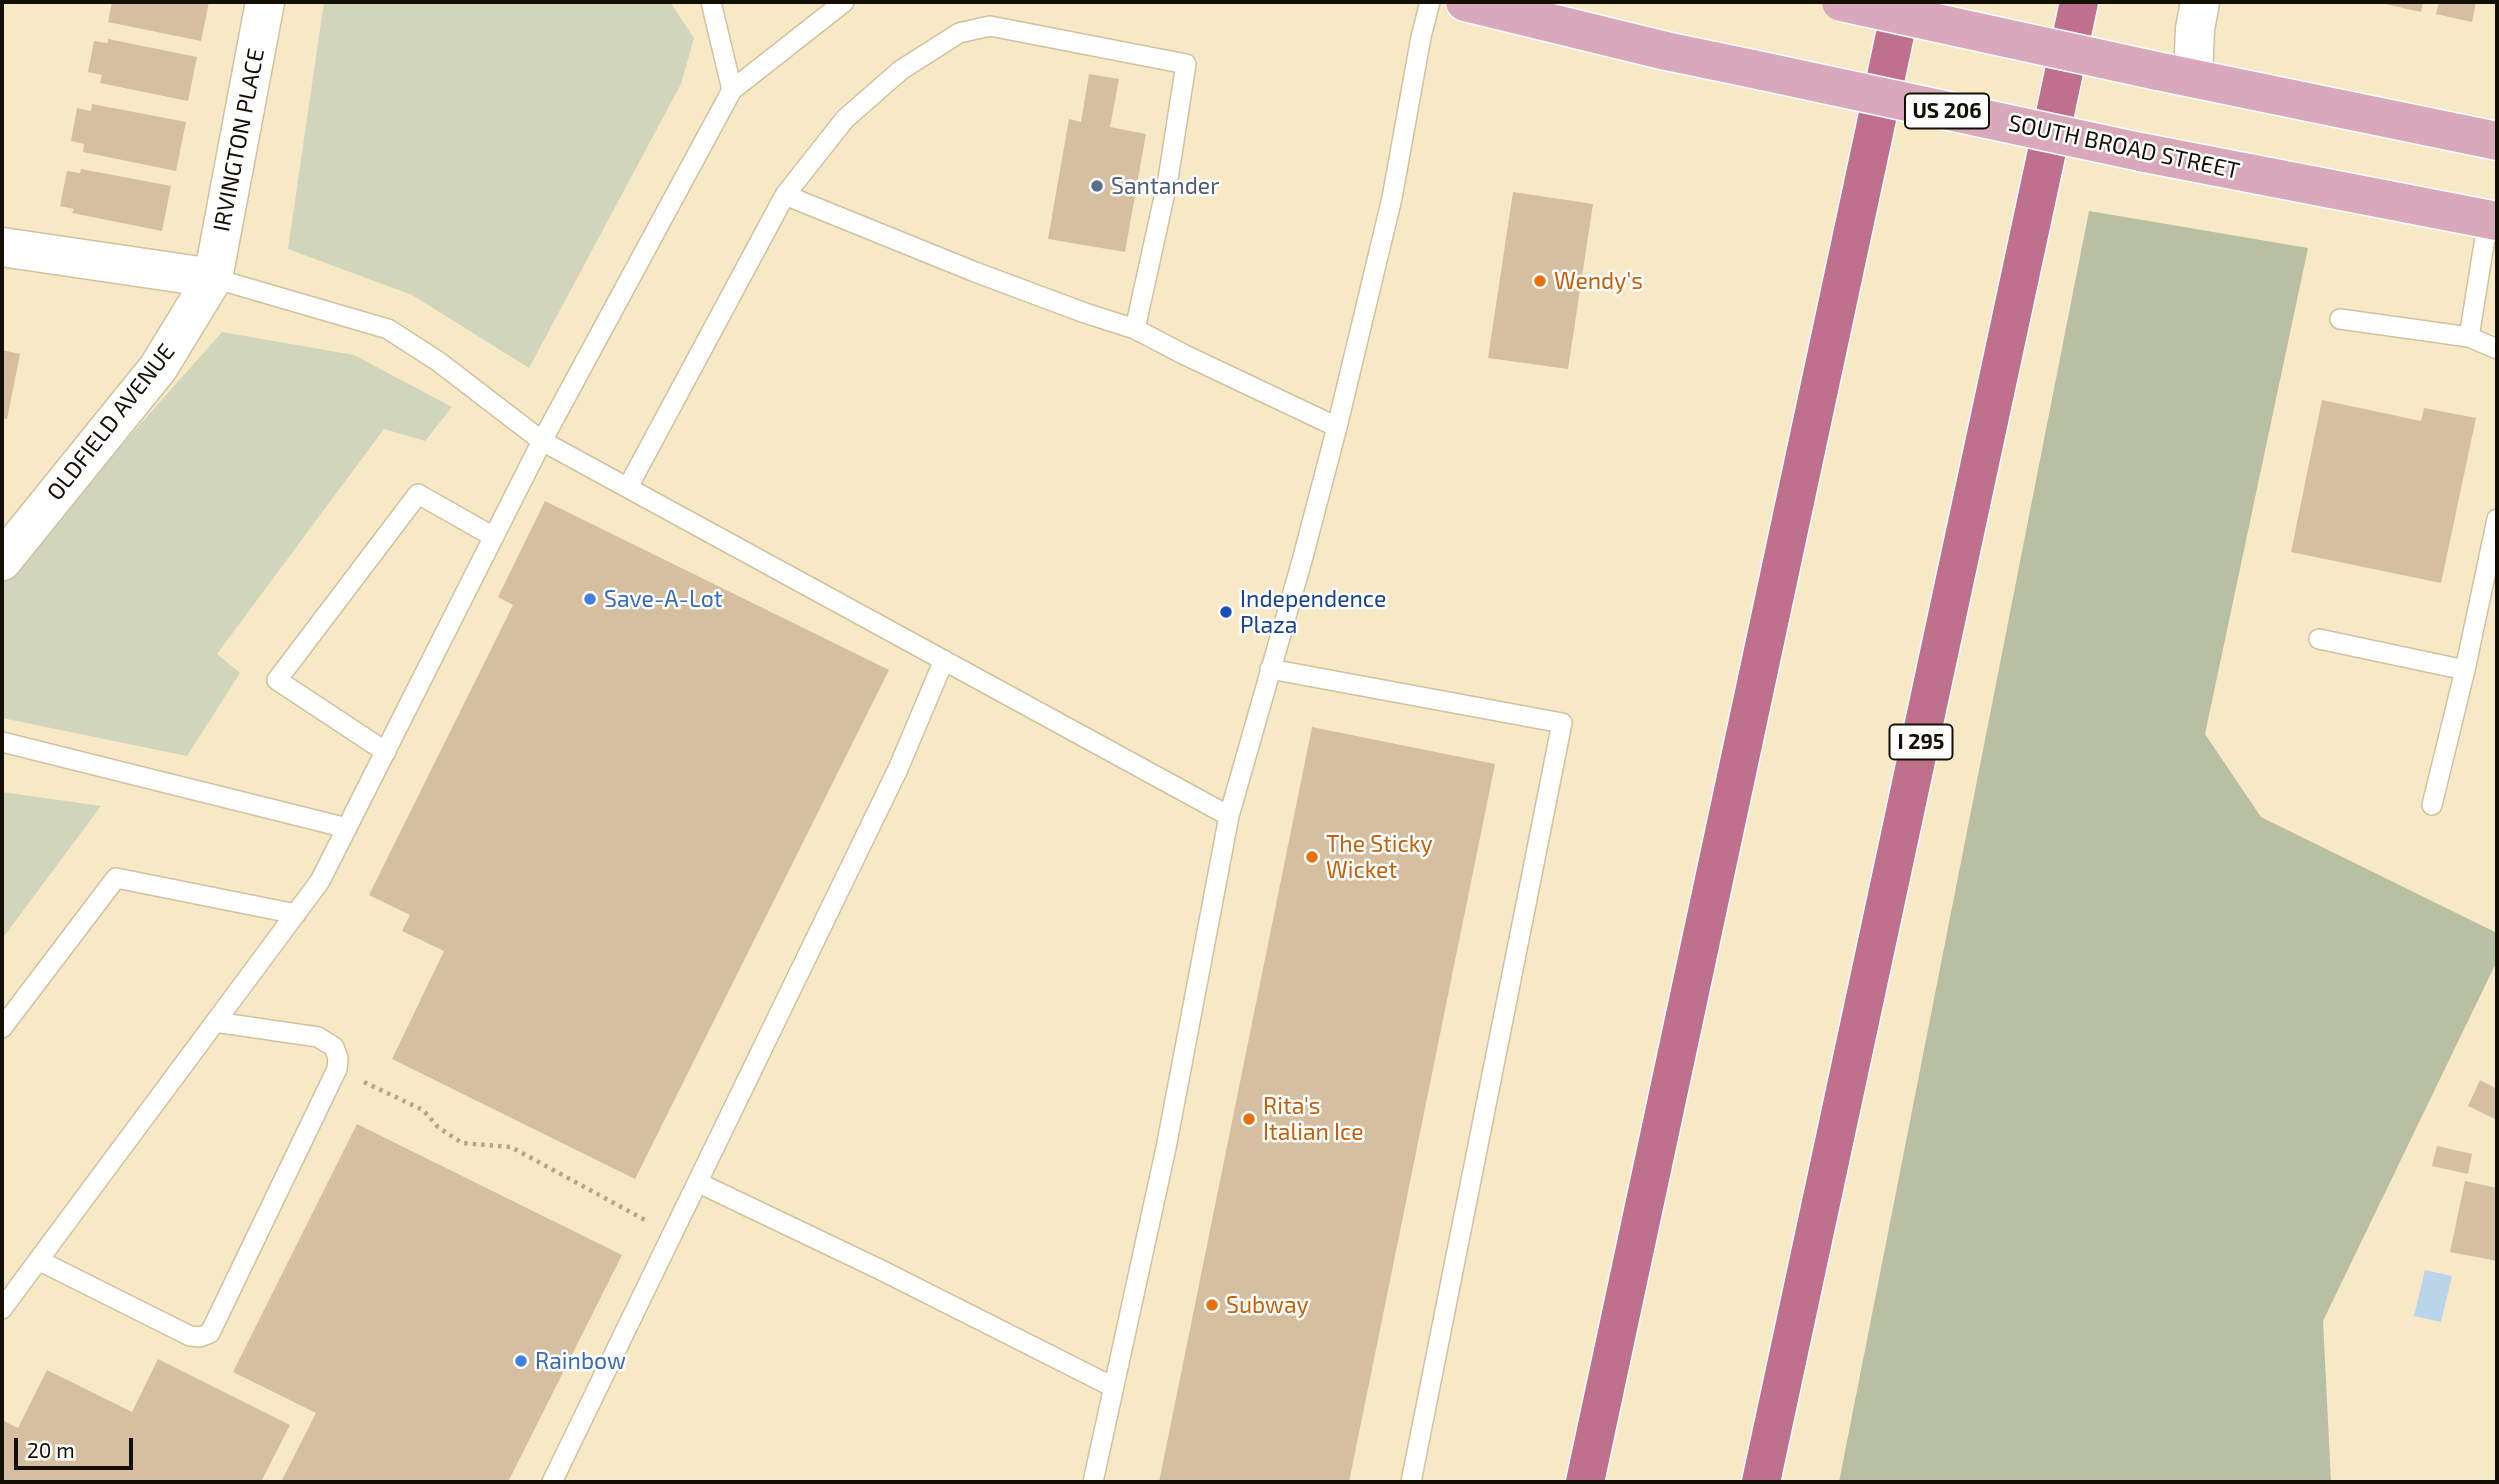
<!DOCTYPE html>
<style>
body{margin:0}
#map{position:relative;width:2499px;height:1484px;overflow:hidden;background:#f8e9c6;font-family:"Exo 2",sans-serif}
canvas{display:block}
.frame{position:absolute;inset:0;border:4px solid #140f04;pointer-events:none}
.scale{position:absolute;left:14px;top:1438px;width:119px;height:32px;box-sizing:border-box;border:4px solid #140f04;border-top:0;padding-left:9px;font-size:21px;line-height:24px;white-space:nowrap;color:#140f04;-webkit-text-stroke:5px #fff;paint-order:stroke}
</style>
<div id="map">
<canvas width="2499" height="1484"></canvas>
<div class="frame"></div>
<div class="scale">20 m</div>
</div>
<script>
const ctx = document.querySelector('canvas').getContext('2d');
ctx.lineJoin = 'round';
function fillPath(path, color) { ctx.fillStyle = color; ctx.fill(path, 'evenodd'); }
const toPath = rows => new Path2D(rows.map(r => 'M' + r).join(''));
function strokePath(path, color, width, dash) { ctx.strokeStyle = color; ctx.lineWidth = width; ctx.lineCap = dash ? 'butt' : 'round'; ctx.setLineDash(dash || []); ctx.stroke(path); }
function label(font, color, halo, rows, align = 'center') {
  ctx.font = font + ' "Exo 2",sans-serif'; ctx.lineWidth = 5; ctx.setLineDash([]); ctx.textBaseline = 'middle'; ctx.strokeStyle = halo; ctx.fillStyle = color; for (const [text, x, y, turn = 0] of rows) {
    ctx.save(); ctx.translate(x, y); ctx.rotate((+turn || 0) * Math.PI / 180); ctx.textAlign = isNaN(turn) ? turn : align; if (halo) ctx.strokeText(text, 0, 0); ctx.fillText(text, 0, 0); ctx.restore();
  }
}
fillPath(toPath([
 [324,2,670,2,694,38,681,84,529,368,412,295,288,249],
 [222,332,354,355,452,407,425,441,384,429,217,654,240,673,187,756,2,718,2,580],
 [2,792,101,806,2,939]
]), '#d0d5bc');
fillPath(toPath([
 [2089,211,2308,248,2205,734,2261,817,2497,933,2497,961,2323,1321,2331,1482,1839,1482]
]), '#b9bfa2');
fillPath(toPath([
 [2425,1270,2452,1276,2441,1322,2414,1316]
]), '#bad4ea');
fillPath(toPath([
 [112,2,209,2,201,41,108,22],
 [2386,2,2423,2,2421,12,2385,4],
 [2439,2,2476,2,2472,22,2436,14],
 [108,39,197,57,188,101,100,83,102,75,88,72,94,41,108,43],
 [1089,74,1119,79,1110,127,1146,134,1125,252,1048,239,1069,119,1081,122],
 [92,104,186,122,176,171,83,152,84,144,71,141,77,108,91,111],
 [81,169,171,186,162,231,72,213,74,209,60,206,67,171,80,173],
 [1513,192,1593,204,1568,369,1488,358],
 [2,350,20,354,7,419,2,418],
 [2322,400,2421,421,2424,408,2476,418,2441,583,2291,552],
 [545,501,889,670,635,1179,392,1059,444,951,402,931,410,915,369,895,513,605,498,597],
 [1312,727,1495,764,1349,1482,1159,1482],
 [2480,1080,2497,1089,2497,1120,2468,1106],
 [357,1124,622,1255,508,1482,281,1482,316,1413,233,1372],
 [2437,1146,2472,1154,2468,1174,2432,1166],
 [2465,1181,2497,1188,2497,1261,2450,1252],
 [158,1359,290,1425,261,1482,2,1482,2,1420,18,1428,47,1370,132,1412]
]), '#d6bea0');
const service = toPath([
 [711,2,732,90],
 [785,195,975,272,1085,313,1135,329,1185,355,1337,427],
 [2488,219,2469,337,2497,349],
 [213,278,388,329,439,362,542,441,1229,816],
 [2340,319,2469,337],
 [628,487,785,195,845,119,901,70,959,33,990,26,1186,64,1168,179,1135,329],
 [2319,639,2465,670,2497,519],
 [1270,669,1562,723,1411,1482],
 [2,742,347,828],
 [386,752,277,680,418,494,494,537],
 [2432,805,2465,670],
 [2,1028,116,878,296,914],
 [699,1183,881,1270,1113,1387],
 [38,1260,190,1336,200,1337,210,1333,337,1069,338,1058,334,1047,318,1037,215,1022],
 [2,1309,320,881,542,441,732,90,844,2],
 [552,1482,898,769,944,660],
 [1093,1482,1166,1148,1229,816,1303,557,1337,427,1392,198,1421,37,1430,2]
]);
const minor = toPath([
 [2193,77,2195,29,2200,2],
 [2,247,213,278],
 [2,561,158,368,213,278,265,2]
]);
const primary = toPath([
 [1465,2,1666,51,1753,69],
 [2157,71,2497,141],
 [2140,152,2497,221]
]);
const motorway = toPath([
 [1585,1482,1902,2],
 [1761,1482,2079,2]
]);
strokePath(service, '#d0c19f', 22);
strokePath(minor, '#d0c19f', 41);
strokePath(primary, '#fff', 41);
strokePath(motorway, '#fff', 41);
strokePath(toPath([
 [364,1082,423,1110,438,1127,462,1143,511,1147,647,1221]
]), '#b3a78b', 4.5, [3.5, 5]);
strokePath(service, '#fff', 19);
strokePath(minor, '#fff', 38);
strokePath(primary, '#d9a9bb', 38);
strokePath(motorway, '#bf708d', 38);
const primaryBridge = toPath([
 [1841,2,2157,71],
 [1753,69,2140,152]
]);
strokePath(primaryBridge, '#fff', 41, []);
strokePath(primaryBridge, '#d9a9bb', 38);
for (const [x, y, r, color] of [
 [1097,186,7,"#5c6f8a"],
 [1540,281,7,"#e8710a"],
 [590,599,7,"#3f7fe0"],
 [1226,612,7,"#1a4fb4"],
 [1312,857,7,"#e8710a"],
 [1249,1119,7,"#e8710a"],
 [1212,1305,7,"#e8710a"],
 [521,1361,7,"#3f7fe0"]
]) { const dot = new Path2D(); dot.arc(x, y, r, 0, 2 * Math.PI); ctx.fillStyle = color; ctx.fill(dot); strokePath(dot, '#fff', 2.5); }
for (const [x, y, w] of [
 [1947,111,84],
 [1921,742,63]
]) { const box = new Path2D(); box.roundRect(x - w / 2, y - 17.5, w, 35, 5); ctx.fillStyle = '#fff'; ctx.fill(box); strokePath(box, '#140f04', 2); }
label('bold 21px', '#140f04', null, [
 ["US 206",1947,111],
 ["I 295",1921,742]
]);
label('23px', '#140f04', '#fff', [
 ["IRVINGTON PLACE",239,140,-79],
 ["SOUTH BROAD STREET",2124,147,12],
 ["OLDFIELD AVENUE",111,422,-52]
]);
label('23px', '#4e5e75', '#fff', [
 ["Santander",1111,186]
], 'left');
label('23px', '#c56008', '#fff', [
 ["Wendy's",1554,281],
 ["The Sticky",1326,844],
 ["Wicket",1326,870],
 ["Rita's",1263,1106],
 ["Italian Ice",1263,1132],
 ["Subway",1226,1305]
], 'left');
label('23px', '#366cbe', '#fff', [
 ["Save-A-Lot",604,599],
 ["Rainbow",535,1361]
], 'left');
label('23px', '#164399', '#fff', [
 ["Independence",1240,599],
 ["Plaza",1240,625]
], 'left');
</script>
